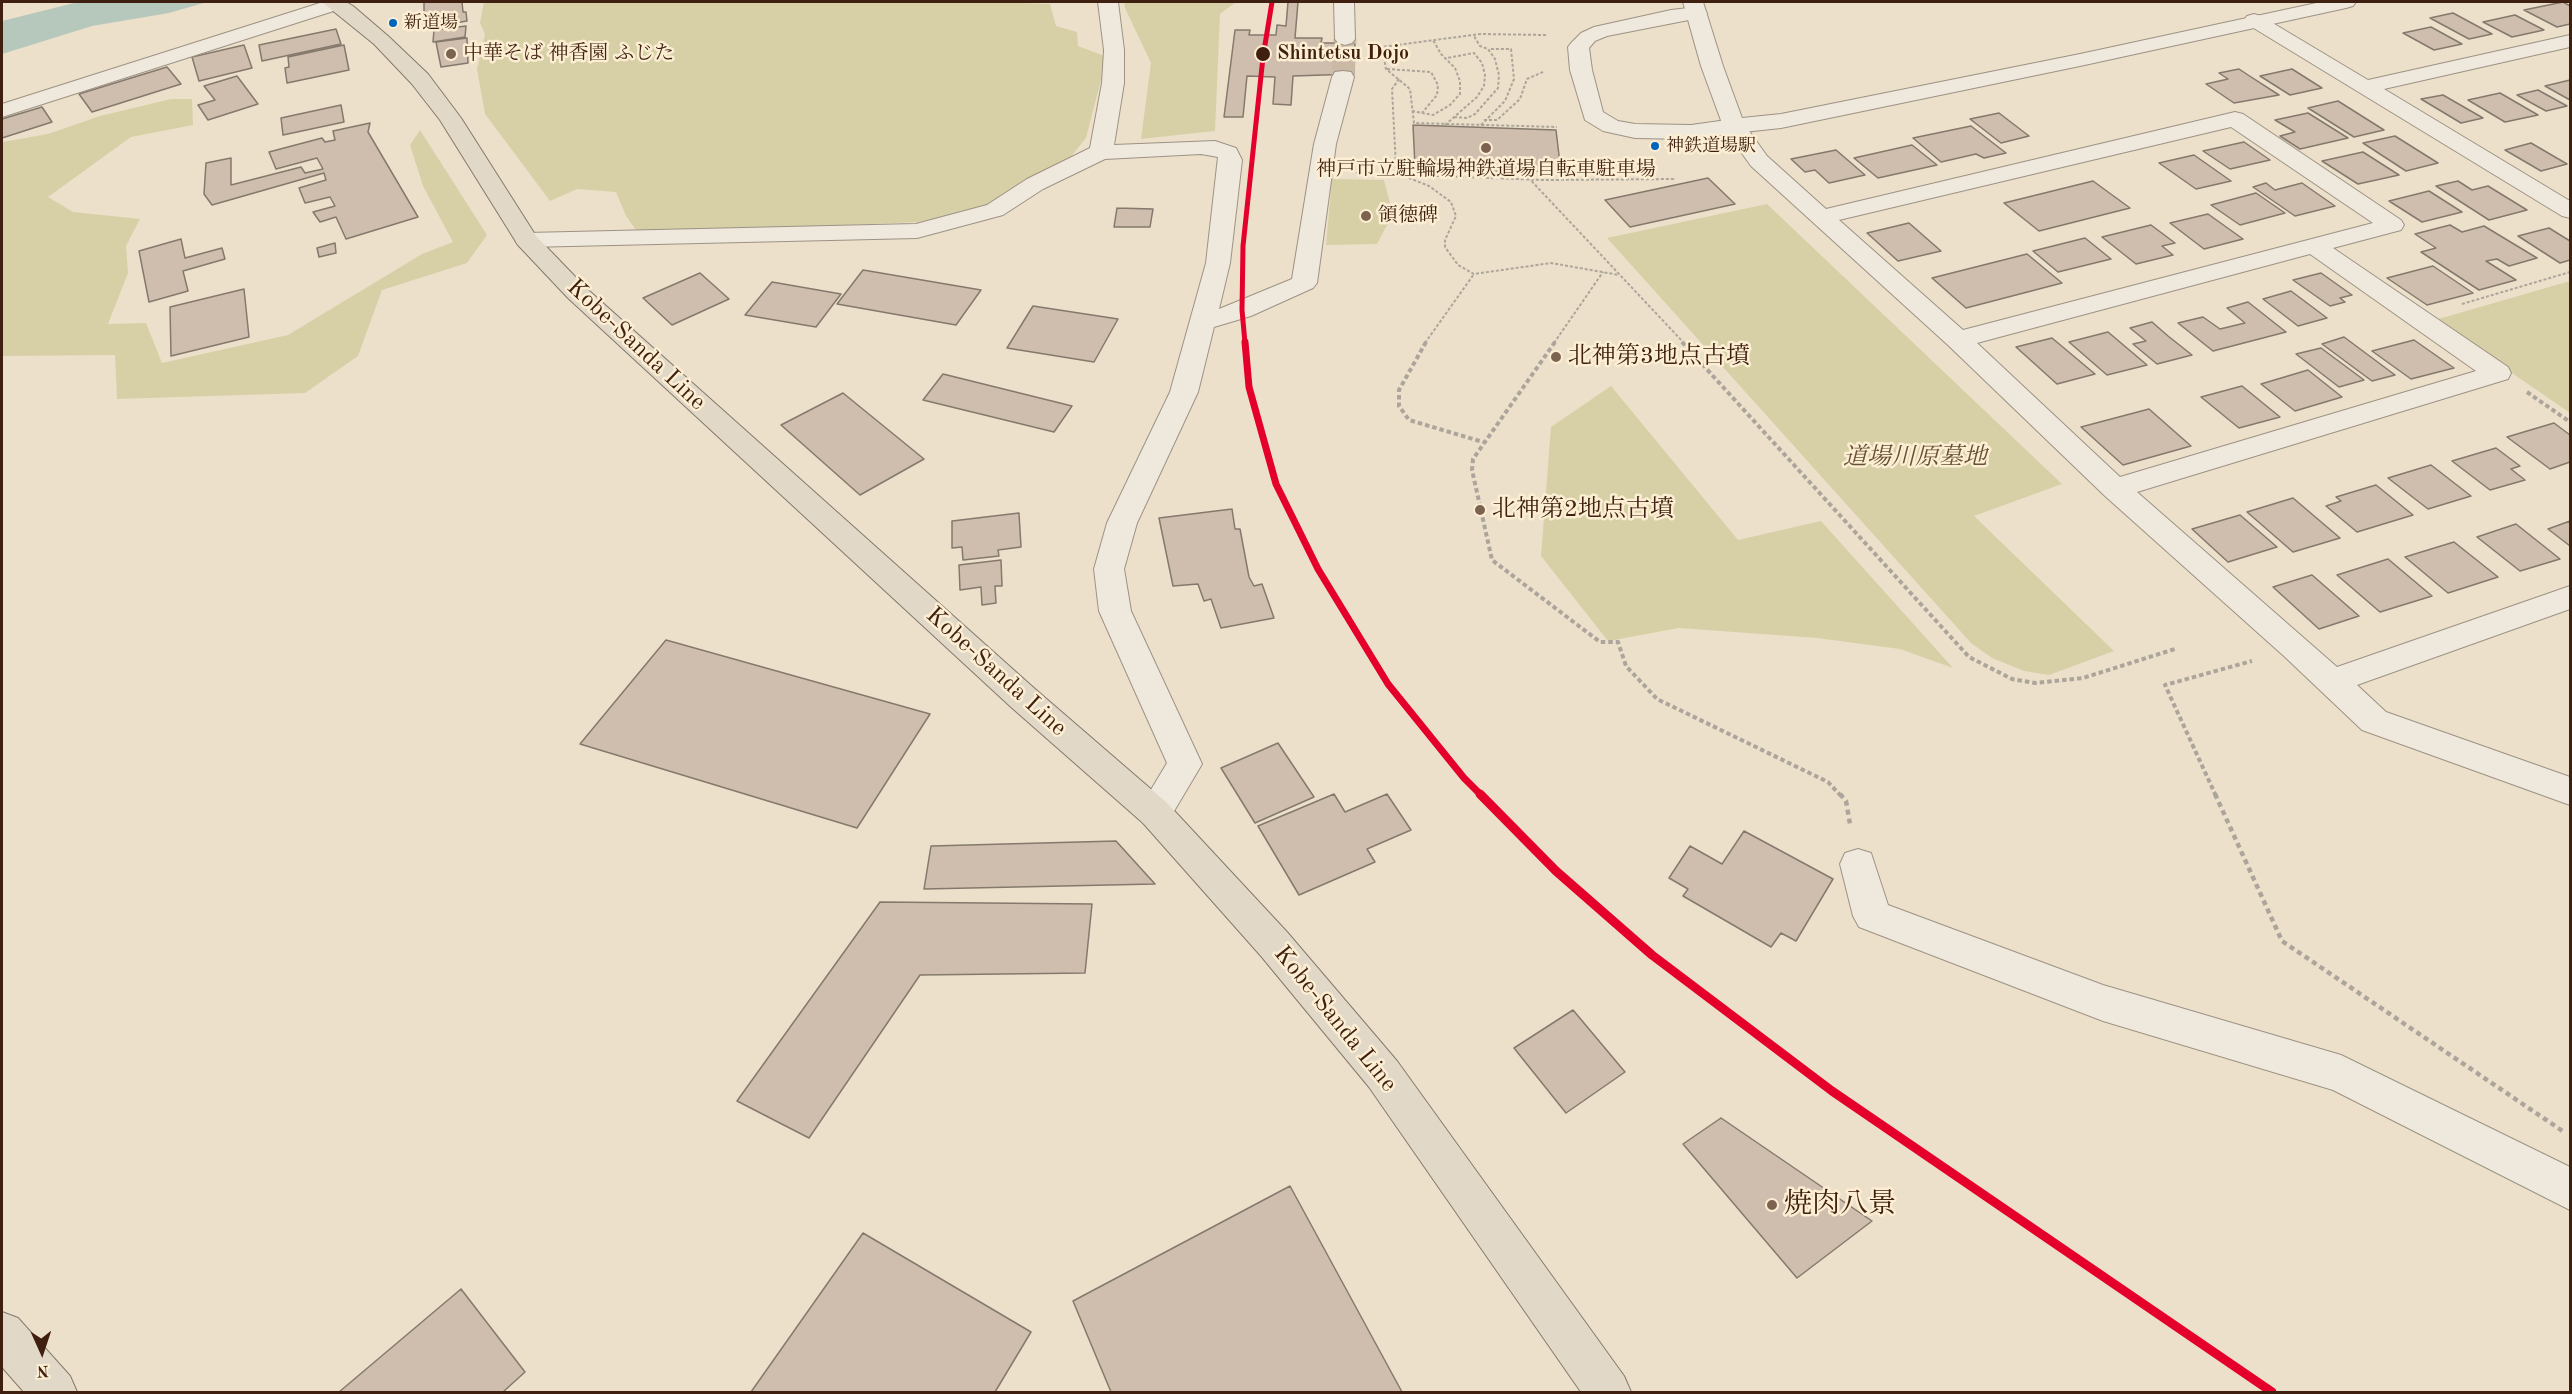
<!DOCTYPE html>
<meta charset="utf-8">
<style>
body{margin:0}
#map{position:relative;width:2572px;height:1394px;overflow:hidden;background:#ece0ca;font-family:"Old Standard TT",serif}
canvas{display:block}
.frame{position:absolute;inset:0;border:3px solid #3f1f0f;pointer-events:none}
.north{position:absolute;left:12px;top:1322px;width:60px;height:60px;-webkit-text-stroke:4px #fceed3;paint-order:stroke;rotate:177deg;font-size:16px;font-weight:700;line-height:24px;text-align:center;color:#3f1f0f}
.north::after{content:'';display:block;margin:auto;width:21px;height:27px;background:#3f1f0f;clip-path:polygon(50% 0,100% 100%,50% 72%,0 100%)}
</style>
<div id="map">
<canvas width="2572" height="1394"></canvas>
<div class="frame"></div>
<div class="north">N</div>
</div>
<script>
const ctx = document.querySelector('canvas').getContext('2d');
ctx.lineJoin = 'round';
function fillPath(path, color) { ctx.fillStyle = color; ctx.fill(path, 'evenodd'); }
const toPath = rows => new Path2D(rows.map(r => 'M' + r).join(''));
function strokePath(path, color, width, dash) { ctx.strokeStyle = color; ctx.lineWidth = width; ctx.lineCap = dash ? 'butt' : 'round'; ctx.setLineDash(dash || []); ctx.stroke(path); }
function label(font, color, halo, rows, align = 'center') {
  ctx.font = font + ' "Old Standard TT","Noto Serif JP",serif'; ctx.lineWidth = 5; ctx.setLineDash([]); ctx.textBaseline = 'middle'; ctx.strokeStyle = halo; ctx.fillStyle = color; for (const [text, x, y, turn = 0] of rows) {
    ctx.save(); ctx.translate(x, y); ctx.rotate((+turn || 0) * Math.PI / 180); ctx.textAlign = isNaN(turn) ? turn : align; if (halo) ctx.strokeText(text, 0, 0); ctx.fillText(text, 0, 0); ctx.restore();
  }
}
fillPath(toPath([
 [484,2,988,2,1050,4,1056,26,1077,32,1078,46,1107,57,1086,138,1069,159,1027,178,993,205,919,222,638,233,626,216,616,192,577,189,550,201,485,114,477,69,485,34,480,23],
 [1124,2,1236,2,1220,14,1215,131,1141,139,1151,63,1125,8],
 [171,99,192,99,193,125,131,137,48,197,73,212,140,219,126,246,128,273,108,324,146,323,162,363,288,335,422,254,453,242,423,186,410,145,420,130,487,235,467,263,382,290,358,356,305,393,117,399,115,355,2,356,2,142,48,134,100,116],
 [1332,179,1384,180,1393,214,1377,244,1326,245],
 [1767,204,2062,484,1974,516,2114,651,2049,675,2024,671,1992,658,1971,643,1607,238],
 [2570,281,2570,413,2435,320],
 [1611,386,1738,540,1821,521,1953,668,1900,649,1817,638,1679,628,1608,641,1541,556,1551,427]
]), '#d7d0a7');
fillPath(toPath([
 [78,2,207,2,169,13,92,26,2,54,2,21]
]), '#b6c8bc');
const building = toPath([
 [424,2,462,2,463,12,466,12,467,21,437,26,437,20,424,22,424,2],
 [1288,2,1298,2,1295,38,1322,38,1321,43,1355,43,1354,74,1293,76,1291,105,1273,104,1275,77,1247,76,1243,117,1224,117,1235,30,1250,30,1249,35,1276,35,1277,25,1286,26,1288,2],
 [2563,2,2570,6,2570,24,2557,27,2524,10,2563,2],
 [2453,13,2492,34,2469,39,2430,18,2453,13],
 [2515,15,2544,30,2512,37,2483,22,2515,15],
 [466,26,465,37,433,42,434,30,466,26],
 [2431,27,2462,44,2434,50,2403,33,2431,27],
 [336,29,341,44,262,61,259,45,336,29],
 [467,38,468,63,441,67,436,42,467,38],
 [244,45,252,68,199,81,192,57,244,45],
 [344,45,349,70,287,83,285,68,289,67,288,57,344,45],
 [167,67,181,84,92,112,79,94,167,67],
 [2239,69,2248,75,2279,95,2234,103,2206,84,2228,79,2219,73,2239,69],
 [2292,69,2322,88,2290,95,2260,76,2292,69],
 [237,76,258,104,208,120,198,105,215,100,204,86,237,76],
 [2570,80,2570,100,2545,86,2570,80],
 [2538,90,2567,106,2546,111,2517,95,2538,90],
 [2500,93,2538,115,2505,122,2468,100,2500,93],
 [2443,95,2483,118,2461,123,2421,99,2443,95],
 [2338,101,2384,130,2354,137,2308,108,2338,101],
 [341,105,344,122,283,135,281,118,341,105],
 [42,107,52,122,2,138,2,119,42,107],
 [1999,113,2029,136,2001,143,1970,119,1999,113],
 [2308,113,2348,138,2300,149,2280,136,2295,132,2275,120,2308,113],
 [370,123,368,132,418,217,346,239,336,217,320,222,313,212,335,206,330,197,305,203,299,188,326,180,324,173,212,205,204,194,206,163,231,158,231,185,301,167,305,173,323,169,317,158,276,169,269,152,322,138,325,142,335,140,333,131,370,123],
 [1413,125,1556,130,1561,172,1415,167,1413,125],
 [1971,126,2006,153,1984,158,1976,154,1941,162,1913,138,1971,126],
 [2395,136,2438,163,2406,171,2363,143,2395,136],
 [2244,142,2270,160,2230,169,2203,151,2244,142],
 [2531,143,2567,164,2541,171,2505,150,2531,143],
 [1912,145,1937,165,1878,178,1854,158,1912,145],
 [1836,150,1865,175,1829,183,1815,170,1805,172,1791,159,1836,150],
 [2363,152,2399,175,2358,184,2322,161,2363,152],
 [2194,155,2231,181,2196,189,2159,163,2194,155],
 [1708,178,1735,204,1630,227,1605,200,1708,178],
 [2093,181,2130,208,2039,231,2004,203,2093,181],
 [2458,181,2472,190,2488,186,2527,210,2489,220,2436,186,2458,181],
 [2266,183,2275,190,2302,183,2335,206,2295,216,2253,187,2266,183],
 [2429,191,2462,212,2422,222,2389,201,2429,191],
 [2256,193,2285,213,2240,225,2211,205,2256,193],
 [1117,208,1153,209,1150,227,1114,227,1117,208],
 [2208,214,2243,239,2204,249,2170,223,2208,214],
 [1909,223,1941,251,1898,261,1867,233,1909,223],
 [2151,225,2175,243,2162,246,2173,255,2136,264,2102,237,2151,225],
 [2450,225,2462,232,2484,226,2537,258,2509,266,2497,259,2486,261,2516,280,2479,290,2421,252,2436,248,2415,234,2450,225],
 [2549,228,2570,241,2570,260,2560,263,2518,236,2549,228],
 [2085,238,2111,259,2058,272,2033,251,2085,238],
 [181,239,185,258,222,248,225,259,183,271,188,291,149,302,139,251,181,239],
 [335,243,336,253,319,257,317,248,335,243],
 [2027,254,2062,283,1966,308,1932,278,2027,254],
 [2433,266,2473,293,2427,305,2387,278,2433,266],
 [863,270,981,290,956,325,837,304,863,270],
 [700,273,729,299,672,325,643,298,700,273],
 [2321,273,2352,295,2340,298,2345,302,2330,306,2293,280,2321,273],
 [772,282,841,294,816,327,745,315,772,282],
 [244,289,249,337,171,356,170,307,244,289],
 [2291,291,2327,318,2298,326,2263,299,2291,291],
 [2248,302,2286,332,2213,351,2178,323,2203,317,2220,329,2245,323,2227,308,2248,302],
 [1033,306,1118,319,1094,362,1007,348,1033,306],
 [2152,322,2168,336,2192,355,2157,364,2133,344,2146,341,2130,328,2152,322],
 [2108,332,2147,365,2107,375,2069,342,2108,332],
 [2344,337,2395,375,2372,381,2322,344,2344,337],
 [2052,338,2095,374,2057,384,2016,347,2052,338],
 [2414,340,2454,368,2411,379,2372,351,2414,340],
 [2321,348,2364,380,2339,387,2296,354,2321,348],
 [2308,370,2342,397,2295,411,2261,384,2308,370],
 [943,374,1072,406,1054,432,923,400,943,374],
 [2242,386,2280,417,2239,428,2201,397,2242,386],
 [843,393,924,459,860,495,781,425,843,393],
 [2149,409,2191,446,2123,465,2081,427,2149,409],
 [2554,423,2570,435,2570,462,2550,469,2507,437,2554,423],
 [2496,448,2520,466,2511,469,2525,480,2490,490,2452,461,2496,448],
 [2431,465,2471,496,2428,509,2388,478,2431,465],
 [2376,485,2413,515,2357,532,2326,506,2341,501,2336,497,2376,485],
 [2293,498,2340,538,2293,552,2247,512,2293,498],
 [1232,509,1235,529,1240,529,1249,577,1254,586,1262,584,1274,618,1221,628,1211,599,1204,601,1198,584,1173,586,1159,518,1232,509],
 [1019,513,1021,547,998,550,999,556,963,560,962,547,952,548,952,521,1019,513],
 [2240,515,2277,547,2228,562,2192,529,2240,515],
 [2570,521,2570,546,2548,529,2570,521],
 [2516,524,2560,559,2520,571,2477,537,2516,524],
 [2454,542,2498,577,2448,593,2405,557,2454,542],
 [2388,559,2432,596,2380,612,2337,575,2388,559],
 [1001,560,1002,586,995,586,996,603,982,605,981,587,960,590,959,565,1001,560],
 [2312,575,2359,616,2319,629,2273,587,2312,575],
 [666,640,930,714,857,828,580,744,666,640],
 [1278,743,1314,797,1255,823,1221,768,1278,743],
 [1334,794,1345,812,1387,794,1411,830,1367,849,1375,862,1299,895,1258,826,1334,794],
 [1744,831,1833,879,1796,941,1781,933,1771,947,1683,896,1688,889,1669,878,1690,846,1722,864,1744,831],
 [1116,841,1155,884,924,889,931,846,1116,841],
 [880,902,1092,904,1085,973,920,975,809,1138,737,1101,880,902],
 [1573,1010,1625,1072,1566,1113,1514,1048,1573,1010],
 [1721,1118,1872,1221,1797,1278,1683,1144,1721,1118],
 [1290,1186,1402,1392,1111,1392,1073,1301,1290,1186],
 [863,1233,1031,1332,995,1392,751,1392,863,1233],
 [461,1289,525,1372,503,1392,339,1392,461,1289]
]);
fillPath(building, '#cfbeae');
strokePath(building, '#84796c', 1.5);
strokePath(toPath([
 [1343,77,1345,39]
]), '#c9b9a5', 23, [23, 11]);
const minor = toPath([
 [323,2,344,2,346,4,343,8,2,117,2,104,323,2],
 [1098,2,1118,2,1124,50,1124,83,1114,145,1215,141,1236,148,1242,160,1230,263,1219,309,1292,279,1314,144,1332,77,1335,72,1343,71,1351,72,1354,77,1336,144,1317,283,1313,288,1251,316,1214,327,1198,392,1137,523,1124,569,1131,611,1202,764,1167,823,1155,828,1143,823,1137,813,1167,763,1099,611,1094,569,1107,523,1170,392,1206,263,1218,157,1201,154,1105,159,1043,189,1003,215,917,238,527,247,518,245,515,240,518,235,527,233,916,224,987,205,1027,179,1090,148,1102,83,1104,50,1098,2],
 [1334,2,1354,2,1355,39,1352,43,1345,45,1338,43,1335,39,1334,2],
 [1697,7,1704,9,1707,13,1704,17,1607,36,1595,41,1589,48,1592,70,1603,112,1618,121,1635,124,1691,125,1734,119,1742,121,1767,156,1826,209,2235,112,2243,114,2401,220,2404,225,2401,230,2333,248,2508,367,2511,373,2508,379,2137,492,2337,667,2570,586,2570,609,2357,685,2386,712,2570,777,2570,805,2362,730,2285,657,2105,496,1949,346,1751,166,1728,134,1691,139,1635,138,1603,131,1585,120,1570,70,1568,47,1571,43,1581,33,1594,27,1671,10,1697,7],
 [2231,127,2373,223,1963,330,1839,220,2231,127],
 [2310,254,2476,371,2120,477,1977,343,2310,254],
 [2254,14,2261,16,2368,80,2570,35,2570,47,2384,89,2570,201,2570,218,2562,216,2247,24,2244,20,2247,16,2254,14],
 [1858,849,1871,853,1888,905,2103,985,2341,1055,2570,1167,2570,1210,2333,1090,2103,1021,1859,927,1853,916,1840,864,1845,853,1858,849]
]);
const tertiary = toPath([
 [1683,2,1703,2,1723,66,1742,118,1781,114,2080,54,2321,2,2356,2,2353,6,2346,8,2080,66,1781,128,1734,133,1726,131,1723,126,1701,66,1683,2]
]);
const primary = toPath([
 [322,2,346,2,353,6,388,36,428,74,461,118,536,236,586,288,1035,689,1167,803,1287,932,1397,1061,1624,1376,1631,1392,1581,1392,1369,1087,1261,956,1143,823,1011,707,568,298,518,245,440,120,412,84,374,44,322,2]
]);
const trunk = toPath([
 [2,1312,18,1318,70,1376,77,1392,24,1392,2,1367,2,1312]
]);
strokePath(minor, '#9d9284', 2);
strokePath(tertiary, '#9d9284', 2);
strokePath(primary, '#84796c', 2);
strokePath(trunk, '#84796c', 2);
strokePath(toPath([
 [1546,35,1480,34,1382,47,1386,69,1410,89,1414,123,1557,127],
 [1387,69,1431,72,1438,85,1437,95,1422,113],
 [1399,79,1392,89,1396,167,1523,172,1684,343],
 [1412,111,1433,115,1450,105,1460,94,1460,81,1455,68,1441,54,1433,40],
 [1454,117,1467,118,1475,114,1498,88,1499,75,1495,59,1488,49,1480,46,1474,36],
 [1484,120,1497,120,1520,99,1527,79,1545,71],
 [1445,125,1477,97,1484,86,1485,75,1482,63,1474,53,1447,58],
 [1481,125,1505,101,1514,79,1511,49,1489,49],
 [1356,173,1543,180,1676,179],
 [1404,176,1429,186,1451,202,1456,216,1445,240,1445,247,1458,265,1474,274,1551,263,1619,275],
 [2462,304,2570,272],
 [1425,343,1474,274],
 [1554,343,1603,272]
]), '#ada59b', 2, [3, 2]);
strokePath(toPath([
 [1426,342,1399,390,1399,406,1409,420,1483,442],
 [1555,342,1473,459,1472,470,1492,560,1600,642,1618,642,1626,666,1657,699,1828,782,1841,796],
 [1682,342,1969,657,2012,679,2035,683,2083,678,2175,649],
 [2527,392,2570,422],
 [2216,796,2165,685,2252,661]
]), '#ada59b', 4, [4.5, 3]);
strokePath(toPath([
 [1840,794,1846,801,1850,824],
 [2215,794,2282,941,2564,1132]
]), '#ada59b', 4.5, [5, 4]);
fillPath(minor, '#efe8dd');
fillPath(tertiary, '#efe8dd');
fillPath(primary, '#e2d8c7');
fillPath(trunk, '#e2d8c7');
strokePath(toPath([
 [1245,343,1242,310,1243,246,1263,57,1272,2]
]), '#e4002b', 5);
strokePath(toPath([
 [1245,342,1249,387,1276,484,1318,569,1388,684,1464,778,1482,796]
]), '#e4002b', 7);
strokePath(toPath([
 [1480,794,1556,871,1652,955,1832,1091,2272,1392]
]), '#e4002b', 9);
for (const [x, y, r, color] of [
 [393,23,5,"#0065bd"],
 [451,54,6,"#7c6350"],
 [1263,54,8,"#3f1f0f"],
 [1655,146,5,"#0065bd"],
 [1486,148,6,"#7c6350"],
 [1366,216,6,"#7c6350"],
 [1556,357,6,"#7c6350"],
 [1480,510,6,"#7c6350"],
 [1772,1205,6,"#7c6350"]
]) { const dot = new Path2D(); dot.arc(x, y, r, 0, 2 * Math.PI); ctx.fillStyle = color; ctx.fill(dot); strokePath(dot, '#fceed3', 2); }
label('18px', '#3f1f0f', '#fceed3', [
 ["新道場",404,23],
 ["神鉄道場駅",1666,146]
], 'left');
label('20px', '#3f1f0f', '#fceed3', [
 ["中華そば 神香園 ふじた",463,54],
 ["神戸市立駐輪場神鉄道場自転車駐車場",1486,170,"center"],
 ["領徳碑",1378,216]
], 'left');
label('bold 20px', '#3f1f0f', '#fceed3', [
 ["Shintetsu Dojo",1277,54]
], 'left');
label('24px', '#3f1f0f', '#fceed3', [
 ["Kobe-Sanda Line",636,345,43],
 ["Kobe-Sanda Line",996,672,42],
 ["Kobe-Sanda Line",1335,1019,51]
]);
label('24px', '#3f1f0f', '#fceed3', [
 ["北神第3地点古墳",1568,357],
 ["北神第2地点古墳",1492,510]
], 'left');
label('italic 24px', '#685034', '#fceed3', [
 ["道場川原墓地",1915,458]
]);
label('28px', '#3f1f0f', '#fceed3', [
 ["焼肉八景",1784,1205]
], 'left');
</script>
